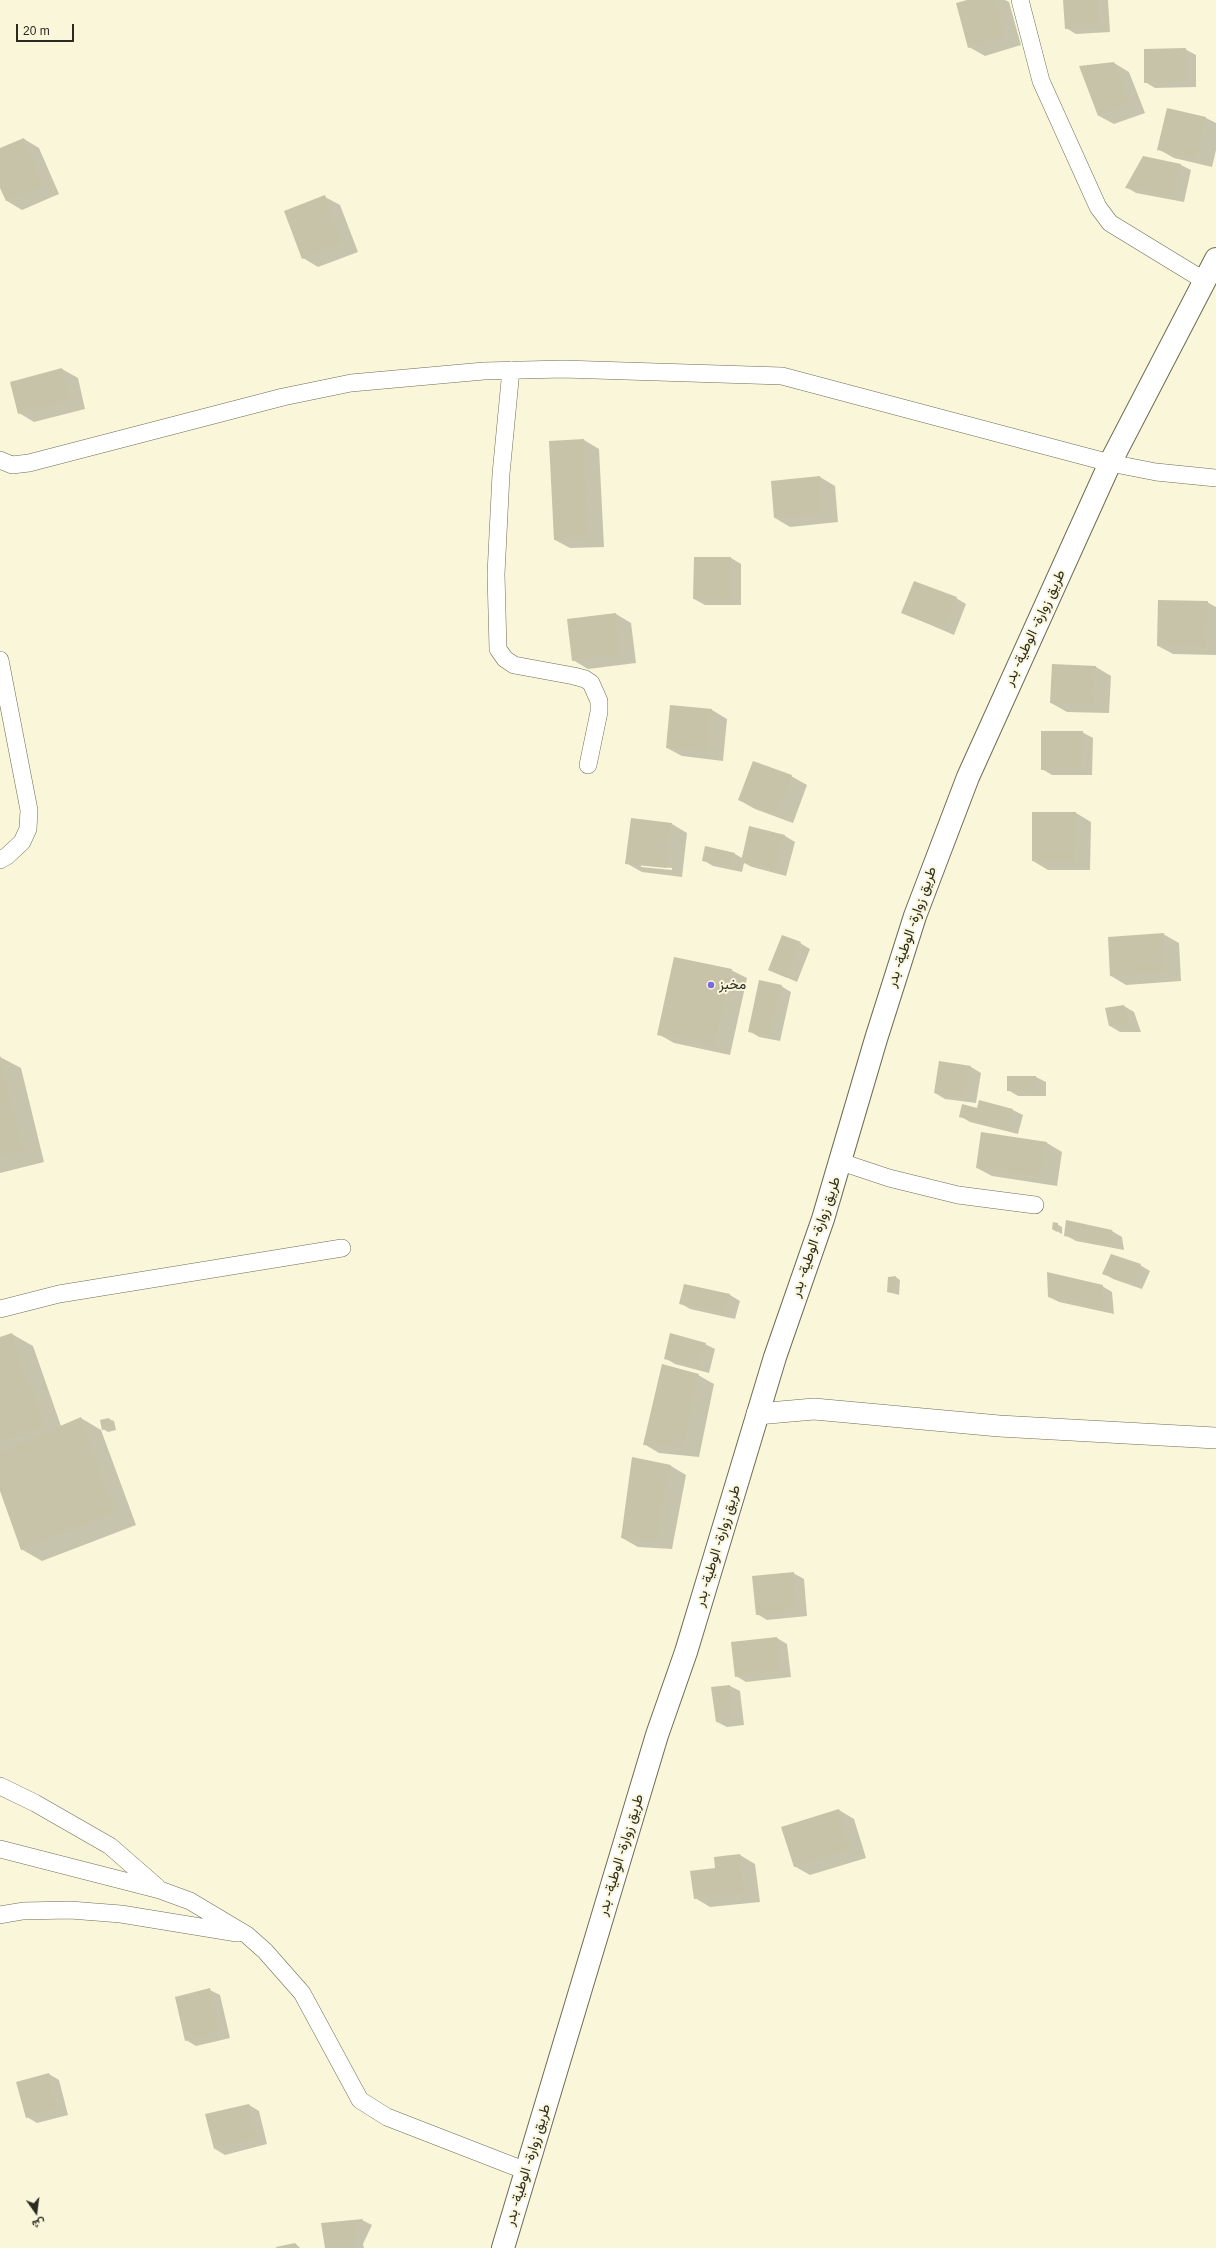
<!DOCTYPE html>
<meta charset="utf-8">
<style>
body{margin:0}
#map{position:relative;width:1216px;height:2248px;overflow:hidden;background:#f9f6da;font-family:Arial,Vazirmatn,sans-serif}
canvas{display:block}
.north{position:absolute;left:16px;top:2192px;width:40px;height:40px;-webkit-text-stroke:3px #f9f6da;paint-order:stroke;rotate:166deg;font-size:11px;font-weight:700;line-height:16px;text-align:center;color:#2b2a20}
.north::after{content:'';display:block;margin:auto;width:14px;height:18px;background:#2b2a20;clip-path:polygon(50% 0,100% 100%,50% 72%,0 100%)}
.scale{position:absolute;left:16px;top:24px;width:58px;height:18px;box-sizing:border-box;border:2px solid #2b2a20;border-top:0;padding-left:5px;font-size:12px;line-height:14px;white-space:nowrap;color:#2b2a20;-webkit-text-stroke:3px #f9f6da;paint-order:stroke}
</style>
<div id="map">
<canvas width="1216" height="2248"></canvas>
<div class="north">ش</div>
<div class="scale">20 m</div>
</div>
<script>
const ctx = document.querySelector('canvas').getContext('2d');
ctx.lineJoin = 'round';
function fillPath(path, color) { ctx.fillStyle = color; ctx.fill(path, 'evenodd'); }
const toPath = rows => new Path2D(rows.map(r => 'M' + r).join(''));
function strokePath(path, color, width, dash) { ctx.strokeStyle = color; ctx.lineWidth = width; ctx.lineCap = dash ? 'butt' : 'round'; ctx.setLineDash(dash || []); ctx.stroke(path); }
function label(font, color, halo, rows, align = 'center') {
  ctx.font = font + ' Arial,Vazirmatn,sans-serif'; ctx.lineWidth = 4; ctx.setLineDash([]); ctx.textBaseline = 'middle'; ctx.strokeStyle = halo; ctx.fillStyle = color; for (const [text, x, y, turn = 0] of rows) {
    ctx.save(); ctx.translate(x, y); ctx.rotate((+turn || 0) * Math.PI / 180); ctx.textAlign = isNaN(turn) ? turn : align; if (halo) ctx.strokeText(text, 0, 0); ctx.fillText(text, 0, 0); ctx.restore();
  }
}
fillPath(toPath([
 [971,0,1005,0,1009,2,1021,45,985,56,969,47],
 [1064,0,1108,0,1110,32,1076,34,1066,28],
 [1185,49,1196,55,1196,87,1155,88,1145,82],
 [1114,63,1129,72,1145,113,1114,124,1099,116],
 [1168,109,1206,118,1216,123,1216,150,1212,167,1174,158,1158,149],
 [24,139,39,148,59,194,22,210,7,201,0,185,0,149],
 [1181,165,1191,170,1184,202,1136,193,1126,187],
 [325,197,340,205,358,252,318,267,303,258],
 [62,369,78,378,85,409,34,422,19,413],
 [584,440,599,449,604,547,570,548,555,540,550,442],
 [820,477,835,486,838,522,790,527,775,518],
 [731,558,741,564,741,605,705,605,694,599],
 [956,598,966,604,954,635,903,613],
 [1207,602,1216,607,1216,655,1173,654,1158,646],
 [616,614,631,623,636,663,588,669,573,660],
 [1096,667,1111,676,1109,713,1067,712,1051,703],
 [671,706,712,710,727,719,723,761,682,756,667,748],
 [1082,732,1093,738,1092,775,1052,775,1042,769],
 [791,776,807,785,793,823,755,809,739,800],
 [1076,813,1091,822,1090,870,1048,870,1033,861],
 [672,824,687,833,682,877,642,872,626,863],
 [641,865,672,868,672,870,641,867],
 [750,828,785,836,795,842,786,876,752,867,744,863,742,872,713,866,703,860,735,854,742,858],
 [1163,934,1179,943,1181,981,1126,985,1111,976],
 [800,943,810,949,797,982,770,970],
 [731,970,747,978,730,1055,674,1043,658,1034],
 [781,986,791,992,780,1041,759,1037,749,1031],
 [1124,1006,1134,1012,1141,1032,1120,1032,1110,1026],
 [0,1057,21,1068,44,1162,0,1173],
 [940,1062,971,1067,981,1073,976,1103,945,1099,935,1093],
 [1008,1077,1036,1077,1046,1082,1046,1096,1018,1096,1008,1090],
 [1013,1110,1023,1115,1018,1134,970,1122,960,1116],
 [1047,1143,1062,1152,1057,1186,992,1176,977,1168],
 [1057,1224,1062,1227,1062,1234,1053,1229],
 [1112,1231,1122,1237,1124,1250,1076,1241,1065,1235],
 [1140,1265,1150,1271,1142,1289,1113,1279,1103,1273],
 [896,1277,900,1280,899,1295,888,1292],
 [1102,1286,1112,1292,1114,1314,1059,1302,1049,1297],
 [730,1295,740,1301,735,1319,690,1309,680,1303],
 [12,1334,33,1346,61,1426,81,1418,101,1430,136,1525,42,1561,21,1549,0,1488,0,1338],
 [705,1344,715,1349,709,1373,675,1364,665,1358],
 [698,1375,714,1384,699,1457,659,1453,644,1444],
 [109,1419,114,1421,116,1430,108,1432,103,1429],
 [633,1459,671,1466,686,1475,672,1549,638,1547,622,1538],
 [793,1573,804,1579,807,1616,767,1620,757,1614],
 [777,1638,787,1644,791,1677,746,1682,736,1676],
 [730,1686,740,1691,744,1725,727,1727,717,1722,712,1688],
 [839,1810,854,1819,866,1858,810,1875,794,1866],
 [740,1855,755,1864,760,1902,710,1907,695,1898,716,1869],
 [210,1990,220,1995,230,2038,196,2046,186,2040],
 [49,2074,59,2080,68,2115,37,2123,27,2117],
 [249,2105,259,2111,267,2144,225,2155,215,2149],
 [362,2220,372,2225,363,2244,364,2248,326,2248]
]), '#0003');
fillPath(toPath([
 [967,0,996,0,1006,36,968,48,956,3],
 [1063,0,1098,0,1100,26,1065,29],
 [1186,48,1186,82,1144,83,1144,49],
 [1114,62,1130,104,1098,116,1079,66],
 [1167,108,1206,117,1197,159,1157,150],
 [24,138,44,185,6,201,0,188,0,148],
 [1143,156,1181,164,1174,197,1125,188],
 [325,195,343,244,302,259,284,211],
 [62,368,71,400,18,414,10,382],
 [584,439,589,539,554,540,549,441],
 [820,476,823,514,774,518,771,481],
 [694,557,731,557,731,600,693,599],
 [914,581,957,597,944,630,901,613],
 [1158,600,1208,601,1207,647,1157,646],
 [616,613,621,654,572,661,567,619],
 [1052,664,1096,666,1094,705,1050,703],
 [670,705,712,709,708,753,666,748],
 [1041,731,1083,731,1082,770,1041,770],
 [753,761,792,775,777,815,738,800],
 [1032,812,1076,812,1075,862,1032,861],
 [631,818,672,823,667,868,625,864],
 [749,826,785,835,776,871,741,862],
 [705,846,735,853,732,867,702,861],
 [1164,933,1166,973,1110,976,1108,937],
 [782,935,801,942,787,978,768,970],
 [674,957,732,969,715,1046,657,1035],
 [759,980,782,985,770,1036,748,1032],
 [1124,1005,1132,1027,1109,1026,1105,1008],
 [0,1055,24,1150,0,1156],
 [939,1061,971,1066,966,1098,934,1093],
 [1007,1076,1036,1076,1036,1091,1007,1091],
 [979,1100,1013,1109,1007,1129,959,1117,962,1104,977,1108],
 [981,1132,1047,1142,1041,1178,976,1168],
 [1066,1220,1112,1230,1114,1245,1064,1236],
 [1053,1222,1058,1223,1057,1232,1052,1229],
 [1111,1254,1141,1264,1132,1284,1102,1274],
 [1047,1272,1103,1285,1104,1309,1048,1297],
 [896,1276,894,1293,887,1292,888,1277],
 [684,1284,730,1294,725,1314,679,1304],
 [12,1333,46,1427,0,1443,0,1337],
 [670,1333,706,1343,699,1368,664,1359],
 [662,1364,699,1374,684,1448,643,1445],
 [81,1417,116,1513,21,1550,0,1491,0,1452],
 [109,1418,112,1427,102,1430,100,1420],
 [632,1457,671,1465,657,1541,621,1538],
 [794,1572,797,1611,756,1615,752,1576],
 [777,1637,781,1671,735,1677,731,1642],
 [730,1685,735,1720,716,1722,711,1687],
 [839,1809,851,1849,794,1867,781,1827],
 [740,1854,745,1893,694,1899,690,1871,715,1868,714,1857],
 [210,1988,220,2032,185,2041,175,1997],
 [49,2073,59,2109,26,2118,16,2082],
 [249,2104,258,2138,214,2149,205,2114],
 [363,2219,354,2238,354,2248,325,2248,321,2223],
 [295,2243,300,2248,276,2248,276,2247]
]), '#c6c3a8');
const minor = toPath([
 [1020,0,1041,81,1098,207,1110,223,1205,281],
 [511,370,501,474,496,574,498,649,505,659,514,665,574,676,585,679,591,683,599,701,599,712,588,765],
 [0,460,12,465,29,463,283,397,351,383,484,371,563,369,782,376,1110,463,1156,472,1216,478],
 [0,660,29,810,28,829,22,842,7,856,0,860],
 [841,1162,889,1178,958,1195,1035,1205],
 [0,1309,59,1294,342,1248],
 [0,1786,35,1803,110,1846,157,1887],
 [0,1849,160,1890,190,1901,247,1935,265,1951,302,1993,360,2100,387,2117,526,2171],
 [0,1915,23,1911,70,1910,121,1914,237,1933]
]);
const tertiary = toPath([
 [757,1414,814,1409,999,1426,1216,1438]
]);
const trunk = toPath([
 [503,2248,657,1735,686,1652,775,1357,823,1219,876,1039,915,916,968,777,1110,463,1216,259]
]);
strokePath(minor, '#6f6c53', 18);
strokePath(tertiary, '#6f6c53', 22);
strokePath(trunk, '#6f6c53', 24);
strokePath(minor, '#fff', 17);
strokePath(tertiary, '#fff', 21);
strokePath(trunk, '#fff', 22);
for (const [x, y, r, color] of [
 [711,985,4,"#7a68e4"]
]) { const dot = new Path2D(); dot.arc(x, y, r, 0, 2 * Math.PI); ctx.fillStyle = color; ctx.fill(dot); strokePath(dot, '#f9f6da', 1.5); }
label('14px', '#2b2a20', '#f9f6da', [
 ["طريق زوارة- الوطية- بدر",1035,628,-65],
 ["طريق زوارة- الوطية- بدر",912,927,-71],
 ["طريق زوارة- الوطية- بدر",816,1237,-71],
 ["طريق زوارة- الوطية- بدر",718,1546,-73],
 ["طريق زوارة- الوطية- بدر",621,1855,-73],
 ["طريق زوارة- الوطية- بدر",528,2165,-73]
]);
label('14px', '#2b2a20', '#f9f6da', [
 ["مخبز",719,985]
], 'left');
</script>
